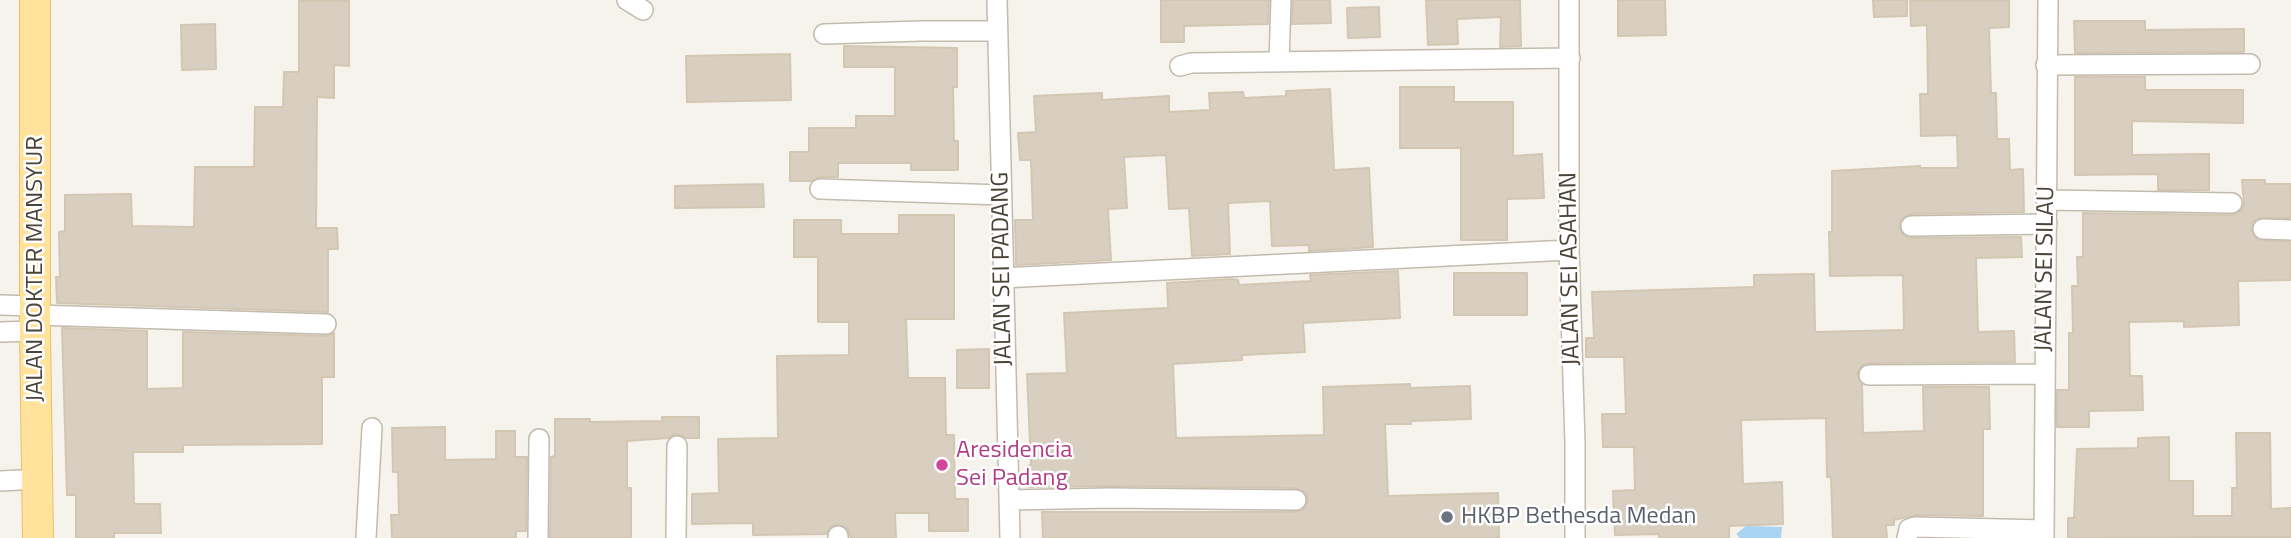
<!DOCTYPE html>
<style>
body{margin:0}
canvas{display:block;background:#f6f3ec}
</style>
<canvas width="2291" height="538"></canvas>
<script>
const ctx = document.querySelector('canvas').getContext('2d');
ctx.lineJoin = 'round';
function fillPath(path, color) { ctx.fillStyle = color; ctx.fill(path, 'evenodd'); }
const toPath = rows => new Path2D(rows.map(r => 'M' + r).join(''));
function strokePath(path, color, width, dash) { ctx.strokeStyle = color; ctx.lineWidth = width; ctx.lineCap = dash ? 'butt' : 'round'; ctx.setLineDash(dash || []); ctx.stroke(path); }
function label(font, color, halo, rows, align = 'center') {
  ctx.font = font + ' "Titillium Web",sans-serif'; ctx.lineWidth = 5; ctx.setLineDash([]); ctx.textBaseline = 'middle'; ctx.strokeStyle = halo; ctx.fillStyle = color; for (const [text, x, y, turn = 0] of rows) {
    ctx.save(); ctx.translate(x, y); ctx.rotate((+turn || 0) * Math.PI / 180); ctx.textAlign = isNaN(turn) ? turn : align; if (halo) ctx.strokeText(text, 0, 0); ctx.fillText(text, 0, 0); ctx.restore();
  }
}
fillPath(toPath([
 [1746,526,1782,527,1781,538,1740,538,1736,534]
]), '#a9d4f2');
const building = toPath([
 [1161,0,1269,0,1268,24,1184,26,1184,42,1161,42,1161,0],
 [1293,0,1330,0,1331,23,1292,24,1293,0],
 [1426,0,1520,0,1521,46,1500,47,1501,17,1457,19,1458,44,1428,45,1426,0],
 [1618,0,1665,0,1666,35,1618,36,1618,0],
 [1873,0,1907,0,1907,16,1874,17,1873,0],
 [2009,0,2009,27,1989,28,1991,93,1996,93,1997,139,2009,139,2010,170,2023,169,2024,212,1911,214,1901,219,1899,227,1904,236,1911,238,2021,237,2022,257,1976,258,1978,332,2014,331,2015,362,1869,363,1862,365,1857,374,1862,384,1863,433,1924,431,1923,387,1989,387,1990,429,1983,429,1983,516,1915,515,1894,520,1894,525,1886,525,1887,538,1833,538,1831,477,1827,477,1826,418,1741,420,1743,484,1782,482,1783,524,1729,526,1729,538,1659,538,1659,534,1615,535,1613,491,1635,490,1634,447,1603,447,1602,414,1626,414,1624,357,1586,357,1586,338,1594,338,1592,292,1754,287,1754,275,1814,274,1815,332,1904,330,1903,275,1830,276,1829,232,1832,232,1832,171,1920,166,1920,168,1958,168,1957,135,1921,136,1920,94,1928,94,1927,25,1911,26,1910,1,2009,0],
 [299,1,349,1,349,66,334,65,334,98,317,97,316,228,337,228,338,249,328,249,328,312,57,303,56,277,60,277,59,232,65,231,65,195,131,194,132,226,194,227,195,167,254,167,255,107,283,107,284,72,299,72,299,1],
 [1379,7,1380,37,1348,38,1347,8,1379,7],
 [2074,21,2145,21,2145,30,2244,29,2244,52,2075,53,2074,21],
 [215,24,216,69,182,70,181,25,215,24],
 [844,46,957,48,957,87,953,87,954,141,958,141,958,170,911,170,911,163,838,163,838,177,820,177,811,181,790,181,790,152,809,152,809,128,856,128,856,116,895,116,895,67,844,67,844,46],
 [790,54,791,100,687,102,686,56,790,54],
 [2075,77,2145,77,2145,90,2243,90,2243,123,2132,121,2132,155,2209,154,2209,190,2158,190,2158,174,2075,175,2075,77],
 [1400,87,1454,87,1454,102,1513,102,1513,156,1542,154,1544,198,1507,199,1507,240,1461,240,1461,148,1400,148,1400,87],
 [1330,89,1334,170,1369,168,1373,247,1309,251,1309,245,1272,246,1270,201,1228,203,1230,254,1192,256,1189,208,1169,209,1166,155,1124,157,1127,208,1108,209,1111,260,1016,265,1015,220,1033,220,1031,160,1020,160,1018,133,1036,132,1034,96,1102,93,1102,100,1169,96,1169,112,1210,110,1209,93,1243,92,1244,98,1286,96,1286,91,1330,89],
 [2242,180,2265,180,2265,184,2291,184,2291,218,2258,218,2253,222,2251,229,2257,240,2291,242,2291,280,2238,281,2239,325,2184,327,2184,321,2129,322,2130,376,2142,376,2143,410,2089,411,2089,427,2057,427,2057,390,2069,390,2069,333,2073,333,2072,286,2078,286,2077,257,2083,257,2083,213,2232,215,2242,210,2244,204,2242,180],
 [763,184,764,207,675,208,675,186,763,184],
 [899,215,954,215,954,319,906,319,908,378,945,378,946,435,954,435,955,499,968,499,968,531,929,531,929,513,895,513,896,538,851,538,848,529,839,524,831,526,826,534,753,535,753,523,692,524,692,494,719,493,718,439,778,438,777,356,849,355,849,322,818,322,818,257,794,257,794,220,841,220,841,234,899,234,899,215],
 [1398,271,1400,318,1303,323,1305,352,1242,355,1242,360,1173,364,1176,438,1324,435,1323,387,1410,384,1410,388,1470,386,1471,419,1411,421,1411,424,1385,424,1388,496,1498,493,1499,538,1043,538,1042,512,1296,512,1303,510,1308,501,1306,493,1296,488,1110,486,1027,487,1027,466,1031,465,1027,374,1067,373,1064,313,1168,308,1167,283,1231,279,1238,280,1239,285,1311,281,1310,275,1398,271],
 [1454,273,1527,273,1527,315,1454,315,1454,273],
 [62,328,147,331,147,389,183,388,183,332,326,336,334,333,334,377,322,377,322,444,183,445,183,452,133,452,134,504,160,504,161,533,114,533,114,538,76,538,76,495,67,495,62,328],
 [989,349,989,388,957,388,957,350,989,349],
 [662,417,699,417,699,438,686,438,676,434,668,438,627,441,627,488,631,488,631,538,550,538,551,457,555,456,555,419,590,419,590,422,662,421,662,417],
 [445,427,445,460,496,459,496,431,515,431,515,457,527,457,526,531,516,531,516,538,392,538,391,515,399,515,398,472,393,472,392,428,445,427],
 [2236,433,2270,433,2271,509,2291,508,2291,537,2068,538,2068,518,2074,518,2077,449,2138,448,2138,438,2169,437,2169,481,2193,481,2193,516,2232,516,2232,488,2237,488,2236,433]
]);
fillPath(building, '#d8cfc1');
strokePath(building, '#d3c7b4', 2);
const street = toPath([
 [627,0,643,10],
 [997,0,1010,538],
 [1569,0,1569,250,1575,443,1575,538],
 [824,34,921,31,997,31],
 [1279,62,1281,0],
 [2046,65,2250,64],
 [1180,66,1191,63,1570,58],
 [820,189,1002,195],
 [2048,200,2232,203],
 [1911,226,2047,224],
 [2263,229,2291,230],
 [1002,278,1569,250],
 [0,305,36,306],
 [36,315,326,324],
 [0,332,35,331],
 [1869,375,2044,374],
 [0,481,20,480],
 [1009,500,1110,498,1296,500],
 [838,536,838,538],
 [366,538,372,428],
 [538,538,539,439],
 [676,538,677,446],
 [1907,538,1909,529,1915,527,2044,530],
 [2044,538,2048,0]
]);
const primary = toPath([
 [35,0,35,331,38,538]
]);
strokePath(street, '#c2bbae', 22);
strokePath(primary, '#e6c16a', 32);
strokePath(street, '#fff', 19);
strokePath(primary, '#ffe39c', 30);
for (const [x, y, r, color] of [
 [942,465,7,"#d1479c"],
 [1447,517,7,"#6b7280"]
]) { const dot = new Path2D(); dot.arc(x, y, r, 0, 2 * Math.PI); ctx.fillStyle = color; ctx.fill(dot); strokePath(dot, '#fff', 2.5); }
label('24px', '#4b4439', '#fff', [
 ["JALAN DOKTER MANSYUR",36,269,-90],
 ["JALAN SEI PADANG",1003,269,-91],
 ["JALAN SEI ASAHAN",1571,269,-91],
 ["JALAN SEI SILAU",2046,269,-89]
]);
label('24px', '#b23c85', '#fff', [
 ["Aresidencia",956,451],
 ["Sei Padang",956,479]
], 'left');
label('24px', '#5b616d', '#fff', [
 ["HKBP Bethesda Medan",1461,517]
], 'left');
</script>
